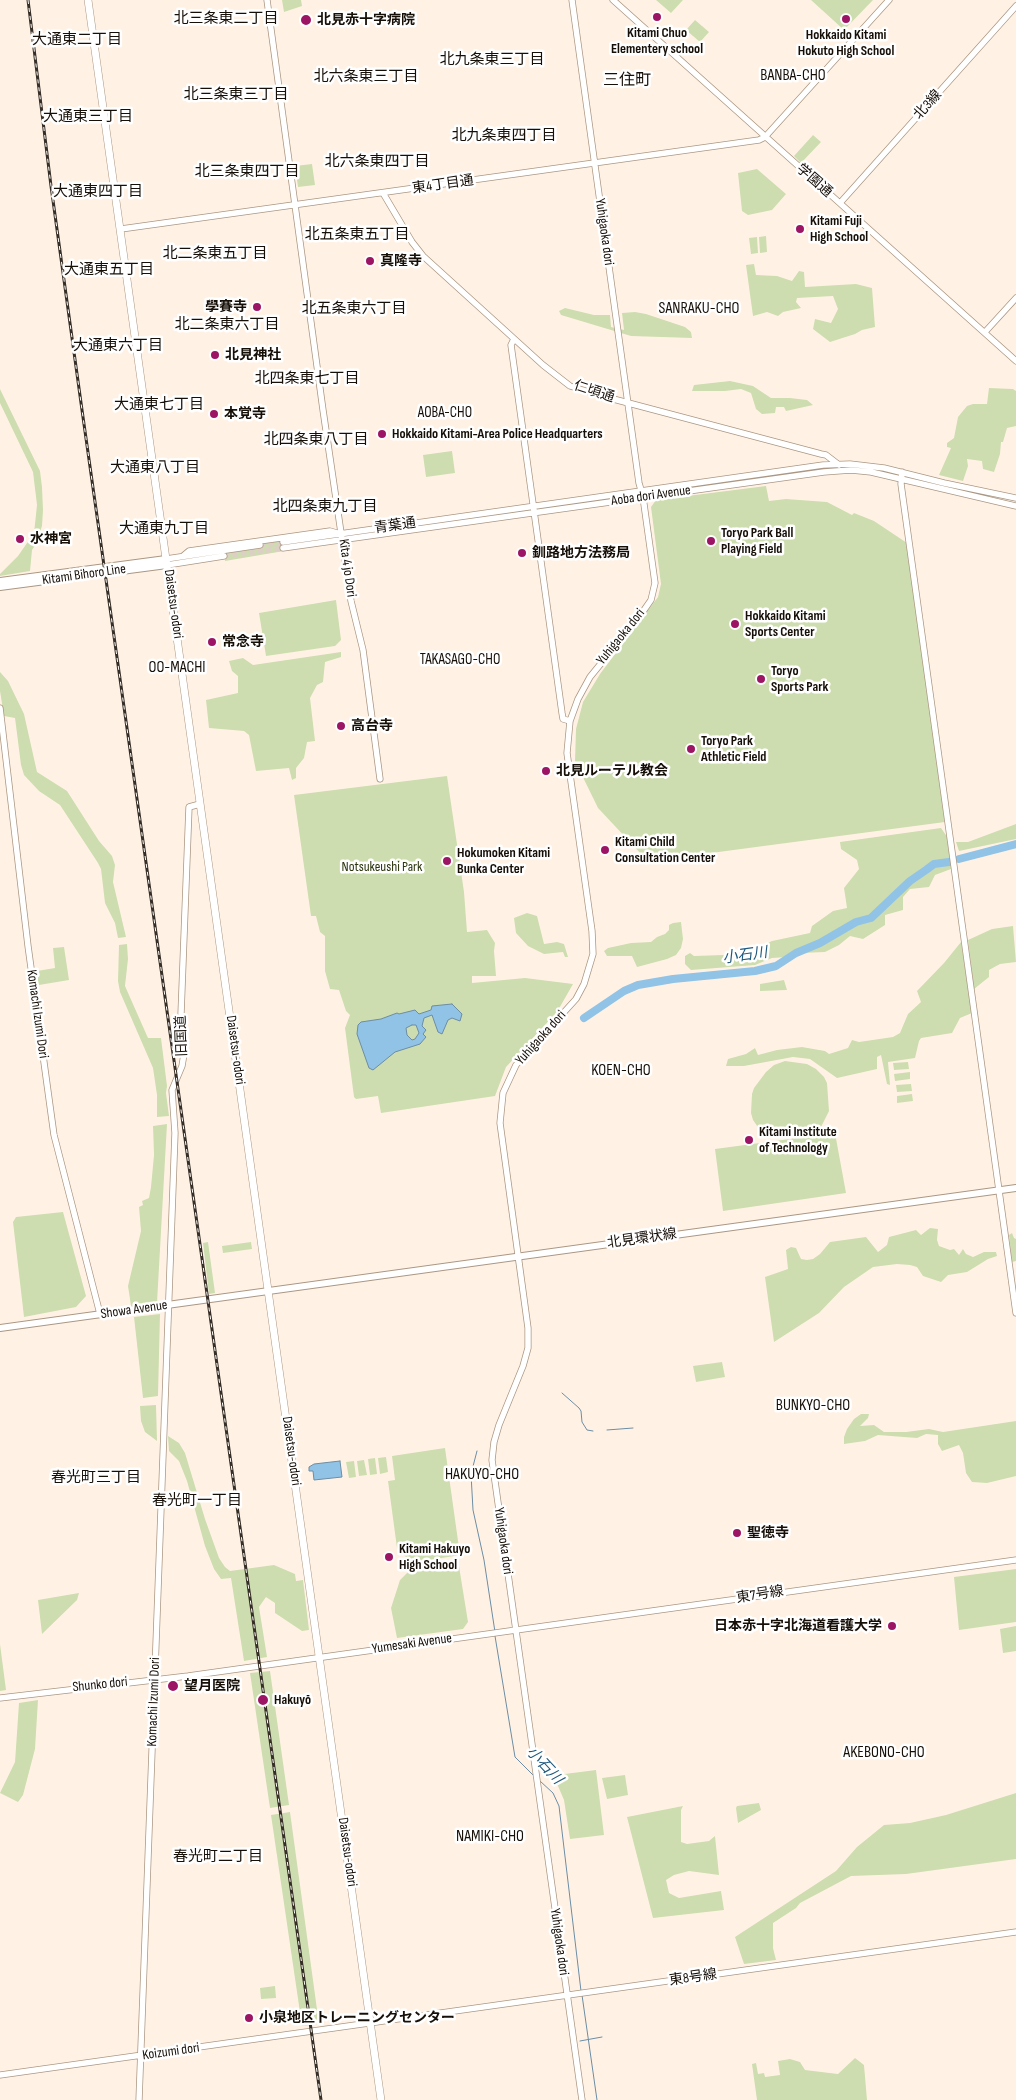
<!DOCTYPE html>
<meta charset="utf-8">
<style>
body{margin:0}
canvas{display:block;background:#fff2e5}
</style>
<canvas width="1016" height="2100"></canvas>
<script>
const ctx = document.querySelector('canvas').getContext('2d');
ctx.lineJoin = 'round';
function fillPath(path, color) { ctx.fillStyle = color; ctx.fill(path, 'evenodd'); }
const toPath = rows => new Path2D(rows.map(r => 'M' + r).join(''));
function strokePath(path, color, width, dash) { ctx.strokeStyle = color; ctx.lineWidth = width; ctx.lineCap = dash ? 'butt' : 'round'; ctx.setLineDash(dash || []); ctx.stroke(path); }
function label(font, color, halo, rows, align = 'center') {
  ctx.font = font + ' "Sofia Sans Condensed","Noto Sans JP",sans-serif'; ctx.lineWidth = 5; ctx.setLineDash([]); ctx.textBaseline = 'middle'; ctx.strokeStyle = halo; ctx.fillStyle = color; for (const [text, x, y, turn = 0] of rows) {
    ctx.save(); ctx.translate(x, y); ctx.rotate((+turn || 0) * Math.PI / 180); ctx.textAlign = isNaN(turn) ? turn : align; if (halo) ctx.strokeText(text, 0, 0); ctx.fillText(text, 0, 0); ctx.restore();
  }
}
fillPath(toPath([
 [282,0,301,0,302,6,284,12],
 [656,0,683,0,671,13],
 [811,0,873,0,844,30],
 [695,20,709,32,700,42,686,30],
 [813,135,821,142,801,163,794,156],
 [312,164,315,185,298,187,295,166],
 [757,169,786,194,772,210,748,215,742,211,738,173],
 [766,236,767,252,760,253,759,237],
 [757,237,758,253,751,254,749,238],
 [754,264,756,275,777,276,792,281,799,271,804,272,805,287,856,284,872,288,875,327,862,330,855,334,830,342,813,329,815,319,831,323,838,309,833,296,797,298,796,302,801,308,783,312,778,316,767,312,753,316,746,265],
 [565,308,594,315,610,315,611,327,624,330,622,313,635,312,646,314,685,327,691,332,692,338,631,336,561,315,559,311],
 [730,381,753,386,771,398,790,398,807,400,813,405,786,411,784,407,776,407,775,413,762,414,756,409,751,393,741,389,725,391,692,391,694,385],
 [989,388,1013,389,1016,391,1016,426,1007,428,1003,442,1001,442,1000,454,994,472,983,469,982,461,967,459,968,466,963,481,939,475,951,448,947,447,947,443,954,438,958,417,967,406,973,404,987,404],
 [0,389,40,471,42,487,43,510,42,526,36,544,32,550,30,571,0,576,0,574,18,556,34,533,37,505,33,472,0,403],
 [452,451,455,473,426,477,423,455],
 [766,486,769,501,786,499,827,502,852,515,854,513,874,521,907,543,945,822,643,862,643,856,598,808,575,761,576,729,583,702,600,674,658,597,661,584,651,507,656,500],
 [282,540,284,551,225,561,224,552,260,543],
 [336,600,341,640,335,646,266,656,259,613],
 [341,652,341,657,325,662,323,682,317,685,310,698,315,741,307,742,304,758,296,768,296,778,292,780,289,768,256,771,249,735,244,731,209,728,206,700,238,693,238,676,232,671,229,661,243,658,253,665],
 [0,672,8,681,24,714,37,772,67,791,99,841,112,856,115,865,113,882,126,937,118,938,115,923,105,903,101,869,98,863,60,805,39,791,24,775,21,765,15,718,4,716,0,691],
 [447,776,464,892,467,932,487,930,495,943,494,951,496,976,472,976,472,983,525,978,573,984,557,1012,506,1067,495,1096,381,1113,378,1096,356,1099,354,1097,345,1028,350,1015,346,1011,339,990,330,989,325,971,325,936,320,932,316,916,311,916,294,795],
 [1016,824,1016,839,959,851,956,842,968,842],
 [941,828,948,838,951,869,935,875,929,887,910,889,903,897,903,910,885,915,885,925,863,939,850,936,839,945,825,952,801,953,787,957,772,958,755,965,691,970,685,964,685,956,690,953,694,956,752,954,761,946,772,941,810,933,812,926,833,911,847,908,844,888,859,869,857,860,841,849,840,842],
 [527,913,537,916,544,944,557,942,564,944,568,957,565,957,563,952,544,954,528,946,516,933,514,918],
 [681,922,683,939,681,948,676,955,667,959,637,967,632,956,607,956,604,951,608,948,631,943,651,942,657,937,665,934,669,930,669,925,673,923],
 [1013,926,1016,962,1000,964,989,970,989,977,974,989,968,940,992,929],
 [961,942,972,1013,960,1018,952,1033,921,1038,919,1041,915,1058,888,1062,890,1085,887,1084,881,1055,877,1057,877,1069,837,1078,810,1059,793,1057,744,1066,726,1066,728,1059,746,1054,755,1048,758,1055,777,1050,802,1047,825,1051,829,1054,848,1048,852,1040,859,1042,893,1037,900,1033,908,1014,921,1002,917,991,944,963],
 [127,944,128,959,125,986,148,1038,161,1038,167,1086,166,1093,169,1116,157,1117,157,1095,153,1068,120,992,118,981,119,945],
 [64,947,69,980,33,986,31,972,55,968,53,948],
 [784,980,787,990,760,991,760,984],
 [785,1061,807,1064,816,1069,824,1077,827,1083,829,1111,821,1127,764,1136,753,1120,751,1113,752,1094,754,1088,766,1072,774,1065],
 [908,1062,909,1069,894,1070,893,1063],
 [910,1072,910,1079,895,1081,894,1074],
 [911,1084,912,1091,897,1092,896,1085],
 [912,1094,913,1101,897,1103,897,1096],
 [167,1124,157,1303,131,1306,128,1286,141,1231,139,1207,143,1205,142,1201,149,1198,151,1187,154,1155,153,1126],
 [835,1133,846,1193,723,1211,715,1149],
 [63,1212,86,1296,76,1307,24,1317,13,1222,16,1217],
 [930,1228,938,1229,937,1240,939,1246,950,1250,954,1249,959,1255,963,1249,966,1254,973,1257,984,1252,996,1252,997,1256,988,1259,967,1272,948,1275,941,1282,923,1276,917,1267,910,1265,897,1264,873,1267,844,1287,819,1313,774,1342,765,1277,788,1269,786,1250,791,1247,796,1248,801,1259,807,1260,813,1259,820,1254,830,1242,866,1237,878,1252,887,1245,889,1237,916,1230,921,1235],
 [1012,1233,1014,1238,1016,1239,1016,1261,1012,1262,1009,1235],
 [208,1242,215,1293,209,1294,203,1243],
 [251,1242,252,1249,223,1253,222,1246],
 [160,1314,158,1396,143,1398,134,1317],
 [722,1362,725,1377,696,1382,693,1366],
 [156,1405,157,1441,145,1432,141,1421,140,1406],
 [861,1414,869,1414,868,1418,860,1426,874,1425,884,1432,906,1432,929,1429,943,1432,1016,1421,1016,1476,987,1483,972,1482,966,1473,963,1453,959,1445,942,1451,938,1444,938,1435,926,1434,917,1438,878,1435,865,1441,844,1444,844,1437,847,1429,854,1419],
 [168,1436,179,1443,185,1453,205,1519,219,1558,225,1567,230,1571,274,1565,295,1574,296,1581,303,1580,309,1630,302,1631,275,1613,275,1603,266,1597,259,1607,267,1657,244,1661,231,1578,221,1579,214,1569,205,1546,187,1481,179,1461,169,1451],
 [445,1448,460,1555,412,1563,397,1548,388,1481,395,1480,392,1456],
 [386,1457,388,1472,380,1474,378,1458],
 [375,1458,377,1474,370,1475,368,1459],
 [364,1460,367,1475,359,1476,357,1461],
 [354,1461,356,1477,349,1478,346,1462],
 [458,1560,468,1622,463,1629,397,1638,391,1608,400,1580,414,1566],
 [1016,1569,1016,1622,959,1630,954,1577],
 [79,1593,77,1600,42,1634,38,1600],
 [1016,1626,1016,1651,1003,1653,1000,1629],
 [0,1644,6,1690,0,1691],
 [270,1671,289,1805,270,1808,250,1673],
 [38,1700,35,1749,23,1795,18,1802,0,1793,15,1762,19,1703],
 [596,1770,604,1835,570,1839,564,1800,558,1786,549,1776],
 [625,1775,628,1795,607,1799,602,1778],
 [1016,1793,1016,1859,906,1874,851,1876,800,1903,796,1908,773,1923,773,1948,776,1960,744,1964,735,1937,836,1871,857,1847,884,1825,910,1823,946,1815],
 [759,1803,761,1810,738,1823,736,1808,737,1806],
 [683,1806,681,1810,681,1842,687,1844,709,1841,715,1836,719,1875,689,1871,674,1875,666,1880,669,1893,679,1898,721,1891,724,1910,653,1918,627,1817],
 [290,1812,319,2024,302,2026,271,1815],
 [275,1986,276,1998,261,1999,260,1988],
 [855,2058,864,2065,867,2100,757,2100,752,2064,756,2063,758,2074,764,2073,765,2077,780,2075,778,2061,790,2059,800,2062,805,2070,838,2074]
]), '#ceddaf');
const water = toPath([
 [452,1004,462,1014,460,1021,452,1018,448,1020,442,1034,438,1032,432,1015,424,1018,422,1026,426,1030,423,1034,426,1037,420,1044,395,1052,373,1070,369,1068,357,1034,358,1025,361,1022,381,1019,397,1013,399,1014,415,1010,419,1014,431,1010,432,1006,452,1004],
 [412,1025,416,1025,419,1033,415,1039,412,1040,407,1035,406,1028,412,1025],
 [340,1461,342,1477,314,1480,313,1471,309,1471,309,1467,314,1464,340,1461]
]);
fillPath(water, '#91c3e7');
strokePath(water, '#6c8da4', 1);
strokePath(toPath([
 [562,1393,579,1408,581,1411,582,1422,587,1430,593,1431],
 [607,1430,633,1428],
 [477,1451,471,1474,473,1510,484,1560,495,1632],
 [495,1636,515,1757,535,1777],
 [540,1781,553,1793,559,1806,581,1991],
 [582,1995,597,2100],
 [580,2041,602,2037]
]), '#6c8da4', 1);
strokePath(toPath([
 [959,859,1016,844],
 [584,1018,624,991,638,985,673,979,755,971,776,966,796,953,820,943,856,922,871,918,910,881,926,870,934,864,949,862]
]), '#91c3e7', 8);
strokePath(toPath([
 [260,545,283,542],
 [224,556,283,548]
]), '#dcd0c4', 5.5, [5.5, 3]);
const tertiary = toPath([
 [267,0,323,410,351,601,363,650,380,779],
 [572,0,639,483,643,497,655,583,651,600,642,613,590,677,578,699,570,721,567,753,592,931,593,954,584,984,576,999,516,1065,503,1093,500,1123,528,1328,528,1348,523,1366,499,1425,494,1442,492,1460,582,2100],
 [613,0,1016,361],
 [383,193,412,242,423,256,543,365,570,386,602,396,821,454,826,455,839,465],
 [840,203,1016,6],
 [121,229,759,140,765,137,889,0],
 [985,332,1016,298],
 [514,339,511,345,562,713,563,719,570,721],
 [902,472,901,484,1016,1313],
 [283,542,823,465,850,464,884,468,944,483,1016,498],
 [283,548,824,472,851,470,871,472,1016,506],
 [183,556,189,551,330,531,337,533],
 [166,559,260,545],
 [167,565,224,556],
 [0,708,28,946,54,1135,100,1314],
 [0,1698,188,1676,1016,1560],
 [0,2075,1016,1932],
 [139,2100,175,1133,172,1090,182,1066,184,1054,181,1014,189,807,200,804]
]);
const secondary = toPath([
 [0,581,166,559],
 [0,587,167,565],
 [0,1328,1016,1188]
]);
const trunk = toPath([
 [88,0,381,2100]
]);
strokePath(tertiary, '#ab9783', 7);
strokePath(secondary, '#ab9783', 8);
strokePath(trunk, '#ab9783', 8);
strokePath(tertiary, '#fff', 5.5);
strokePath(secondary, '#fff', 6);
strokePath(trunk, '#fff', 7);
const rail = toPath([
 [28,0,51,186,82,410,321,2100]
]);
strokePath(rail, '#362e26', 3);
strokePath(rail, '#fff', 1, [4]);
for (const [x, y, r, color] of [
 [657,17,5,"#9c1565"],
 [846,19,5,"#9c1565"],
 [306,20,6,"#9c1565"],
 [800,229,5,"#9c1565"],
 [370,261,5,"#9c1565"],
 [257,307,5,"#9c1565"],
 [215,355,5,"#9c1565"],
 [214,414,5,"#9c1565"],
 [382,434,5,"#9c1565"],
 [20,539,5,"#9c1565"],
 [711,541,5,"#9c1565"],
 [522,553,5,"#9c1565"],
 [735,624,5,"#9c1565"],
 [212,642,5,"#9c1565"],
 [761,679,5,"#9c1565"],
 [341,726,5,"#9c1565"],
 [691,749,5,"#9c1565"],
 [546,771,5,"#9c1565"],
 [605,850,5,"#9c1565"],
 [447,861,5,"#9c1565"],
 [749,1140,5,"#9c1565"],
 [737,1533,5,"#9c1565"],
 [389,1557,5,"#9c1565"],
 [892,1626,5,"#9c1565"],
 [173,1686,6,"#9c1565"],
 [263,1700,6,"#9c1565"],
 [249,2018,5,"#9c1565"]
]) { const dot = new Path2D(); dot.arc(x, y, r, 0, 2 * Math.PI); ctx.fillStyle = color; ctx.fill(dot); strokePath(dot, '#fff', 2); }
label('bold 14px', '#160f08', '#fff', [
 ["北見赤十字病院",317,20],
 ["Kitami Chuo",657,33,"center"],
 ["Elementery school",657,49,"center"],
 ["Hokkaido Kitami",846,35,"center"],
 ["Hokuto High School",846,51,"center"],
 ["Kitami Fuji",810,221],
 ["High School",810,237],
 ["真隆寺",380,261],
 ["學賽寺",247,307,"right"],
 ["北見神社",225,355],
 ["本覚寺",224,414],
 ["Hokkaido Kitami-Area Police Headquarters",392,434],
 ["Toryo Park Ball",721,533],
 ["Playing Field",721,549],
 ["水神宮",30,539],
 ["釧路地方法務局",532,553],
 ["Hokkaido Kitami",745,616],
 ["Sports Center",745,632],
 ["常念寺",222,642],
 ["Toryo",771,671],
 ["Sports Park",771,687],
 ["高台寺",351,726],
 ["Toryo Park",701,741],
 ["Athletic Field",701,757],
 ["北見ルーテル教会",556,771],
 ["Kitami Child",615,842],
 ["Consultation Center",615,858],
 ["Hokumoken Kitami",457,853],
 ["Bunka Center",457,869],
 ["Kitami Institute",759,1132],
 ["of Technology",759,1148],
 ["聖徳寺",747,1533],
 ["Kitami Hakuyo",399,1549],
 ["High School",399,1565],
 ["日本赤十字北海道看護大学",882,1626,"right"],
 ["望月医院",184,1686],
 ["Hakuyō",274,1700],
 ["小泉地区トレーニングセンター",259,2018]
], 'left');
label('14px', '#160f08', '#fff', [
 ["北3線",928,105,-48],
 ["学園通",814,181,41],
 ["東4丁目通",443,185,-8],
 ["Yuhigaoka dori",604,232,82],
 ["仁頃通",594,392,18],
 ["Aoba dori Avenue",651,496,-8],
 ["青葉通",395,526,-8],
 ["Kita 4 jo Dori",347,568,82],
 ["Kitami Bihoro Line",84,575,-8],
 ["Daisetsu-odori",173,604,82],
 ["Yuhigaoka dori",621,637,-51],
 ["Komachi Izumi Dori",37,1014,82],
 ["旧国道",182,1036,-92],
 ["Yuhigaoka dori",541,1038,-48],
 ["Daisetsu-odori",235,1050,82],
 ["北見環状線",642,1239,-8],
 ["Showa Avenue",134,1310,-8],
 ["Daisetsu-odori",291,1451,82],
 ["Yuhigaoka dori",503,1541,82],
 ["東7号線",760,1595,-9],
 ["Yumesaki Avenue",412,1644,-8],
 ["Shunko dori",100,1685,-6],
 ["Komachi Izumi Dori",154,1702,-88],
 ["Daisetsu-odori",347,1852,82],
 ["Yuhigaoka dori",559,1942,82],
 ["東8号線",693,1978,-8],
 ["Koizumi dori",171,2052,-8]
]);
label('14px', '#2a340c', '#fff', [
 ["Notsukeushi Park",382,867]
]);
label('15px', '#160f08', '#fff', [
 ["北三条東二丁目",226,19],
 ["大通東二丁目",77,40],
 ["北九条東三丁目",492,60],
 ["北六条東三丁目",366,77],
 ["北三条東三丁目",236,95],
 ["大通東三丁目",88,117],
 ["北九条東四丁目",504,136],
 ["北六条東四丁目",377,162],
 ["北三条東四丁目",247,172],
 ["大通東四丁目",98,192],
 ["北五条東五丁目",357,235],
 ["北二条東五丁目",215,254],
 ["大通東五丁目",109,270],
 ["北五条東六丁目",354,309],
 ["北二条東六丁目",227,325],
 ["大通東六丁目",118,346],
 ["北四条東七丁目",307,379],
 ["大通東七丁目",159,405],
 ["AOBA-CHO",445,413],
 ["北四条東八丁目",316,440],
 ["大通東八丁目",155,468],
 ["北四条東九丁目",325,507],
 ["大通東九丁目",164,529],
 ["TAKASAGO-CHO",460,660],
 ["春光町三丁目",96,1478],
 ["春光町一丁目",197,1501],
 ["春光町二丁目",218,1857]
]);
label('italic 15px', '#1f587c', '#fff', [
 ["小石川",745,956,-8],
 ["小石川",544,1766,47]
]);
label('16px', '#160f08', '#fff', [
 ["BANBA-CHO",793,76],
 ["三住町",627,81],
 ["SANRAKU-CHO",699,309],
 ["OO-MACHI",177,668],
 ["KOEN-CHO",621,1071],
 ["BUNKYO-CHO",813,1406],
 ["HAKUYO-CHO",482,1475],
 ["AKEBONO-CHO",884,1753],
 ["NAMIKI-CHO",490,1837]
]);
</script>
